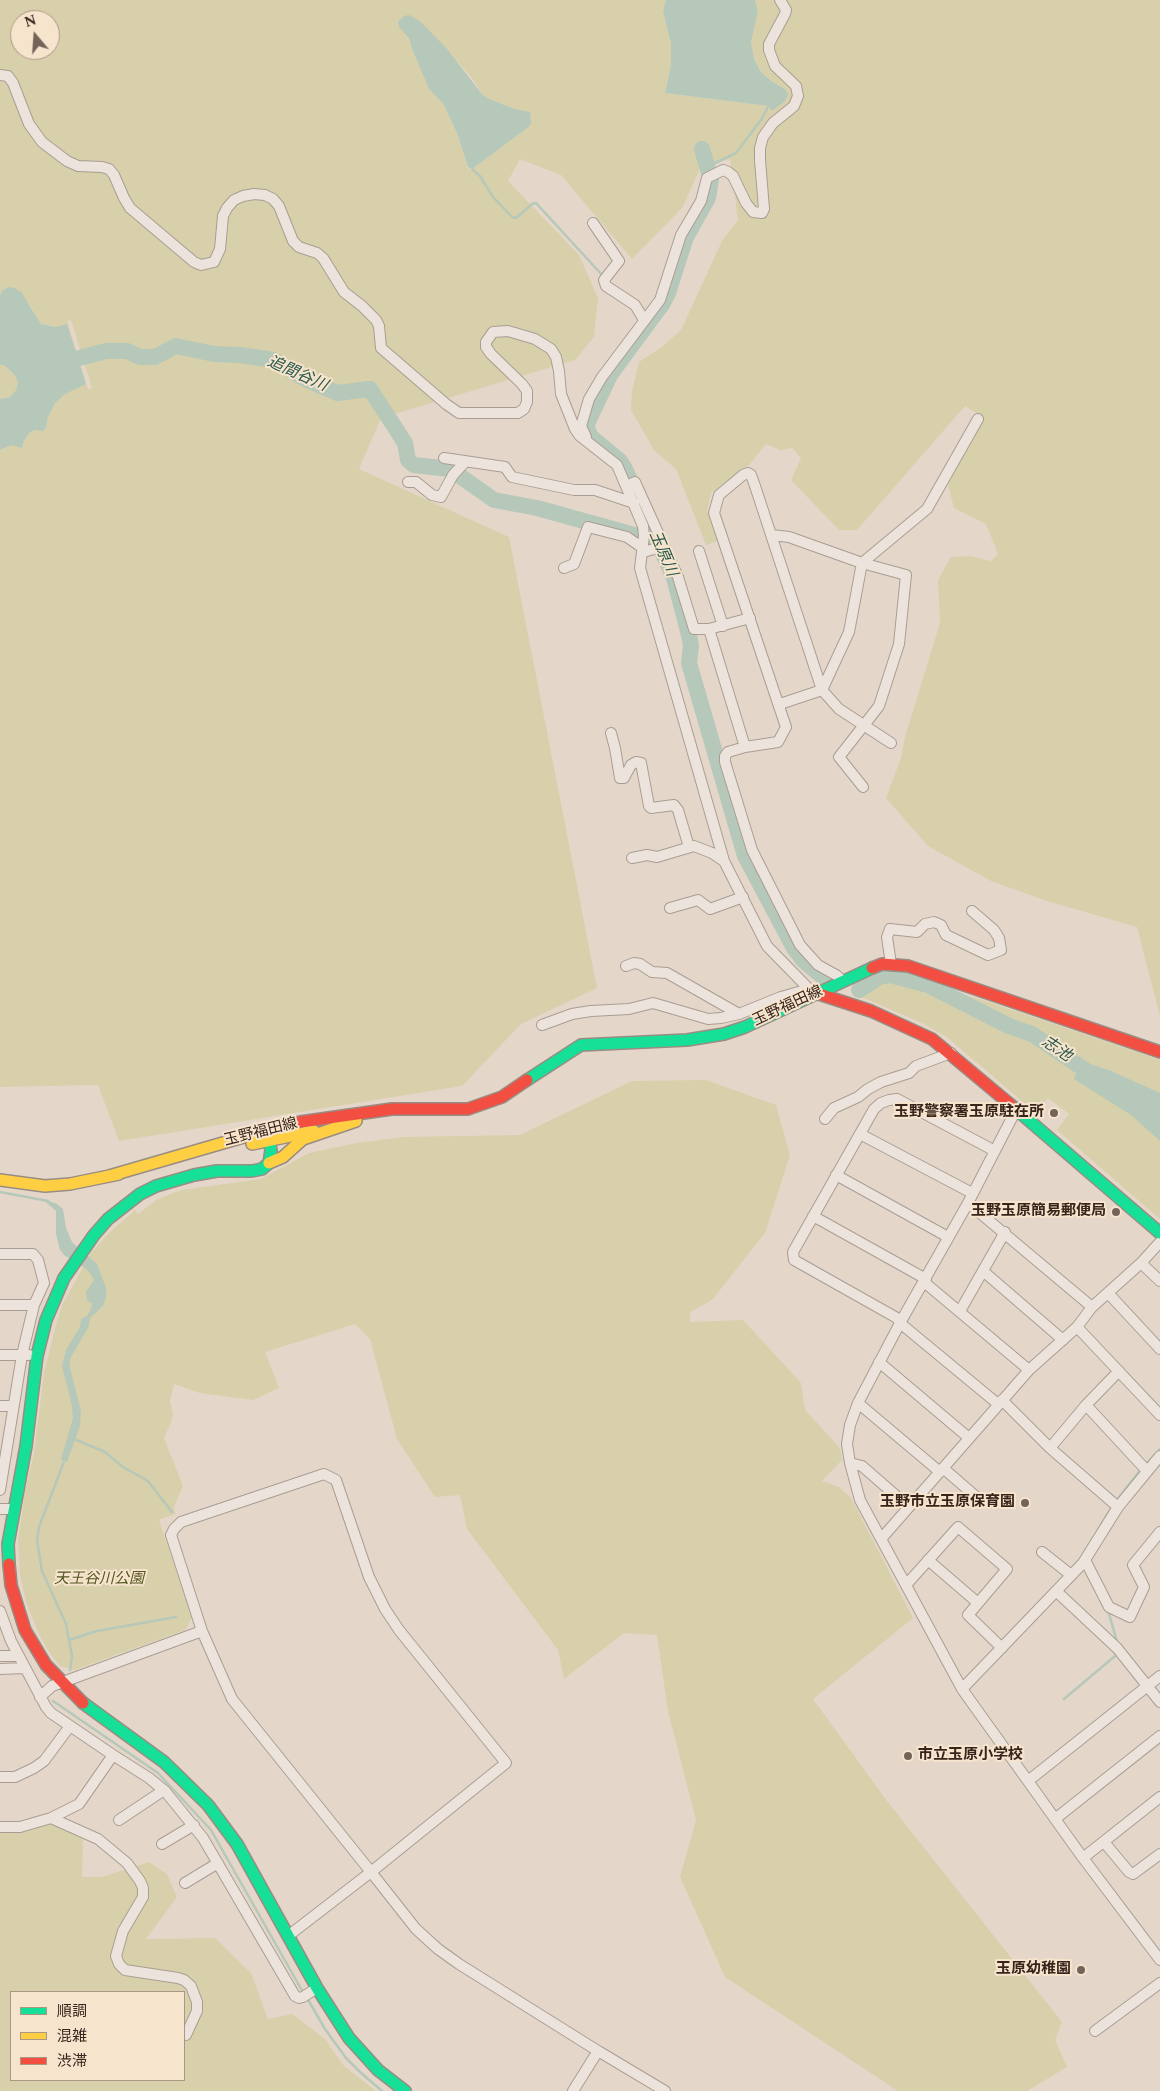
<!DOCTYPE html>
<meta charset="utf-8">
<style>
body{margin:0}
#map{position:relative;width:1160px;height:2091px;overflow:hidden;background:#e4d7c9;font-family:Spectral,"Noto Sans JP",serif}
canvas{display:block}
.legend{position:absolute;left:10px;top:1991px;width:175px;height:90px;box-sizing:border-box;background:#f7e4cd;border:1px solid #ab9786;margin:0;padding:6px 9px;list-style:none;font-size:15px;color:#38241b}
.legend li{display:flex;align-items:center;gap:10px;height:25px}
.legend b{width:25px;border:1px solid #ab9786}
.north{position:absolute;left:10px;top:10px;width:50px;height:50px;box-sizing:border-box;background:#f7e4cd;border:1px solid #ab9786;border-radius:50%;rotate:342deg;font-size:14px;font-weight:700;line-height:20px;text-align:center;color:#38241b}
.north::after{content:'';display:block;margin:auto;width:18px;height:22px;background:#746358;clip-path:polygon(50% 0,100% 100%,50% 72%,0 100%)}
</style>
<div id="map">
<canvas width="1160" height="2091"></canvas>
<ul class="legend">
<li><b style="height:6px;background:#16e098"></b>順調</li>
<li><b style="height:6px;background:#ffcf43"></b>混雑</li>
<li><b style="height:6px;background:#f24e42"></b>渋滞</li>
</ul>
<div class="north">N</div>
</div>
<script>
const ctx = document.querySelector('canvas').getContext('2d');
ctx.lineJoin = 'round';
function fillPath(path, color) { ctx.fillStyle = color; ctx.fill(path, 'evenodd'); }
const toPath = rows => new Path2D(rows.map(r => 'M' + r).join(''));
function strokePath(path, color, width, dash) { ctx.strokeStyle = color; ctx.lineWidth = width; ctx.lineCap = dash ? 'butt' : 'round'; ctx.setLineDash(dash || []); ctx.stroke(path); }
function label(font, color, halo, rows, align = 'center') {
  ctx.font = font + ' Spectral,"Noto Sans JP",serif'; ctx.lineWidth = 4; ctx.setLineDash([]); ctx.textBaseline = 'middle'; ctx.strokeStyle = halo; ctx.fillStyle = color; for (const [text, x, y, turn = 0] of rows) {
    ctx.save(); ctx.translate(x, y); ctx.rotate((+turn || 0) * Math.PI / 180); ctx.textAlign = isNaN(turn) ? turn : align; if (halo) ctx.strokeText(text, 0, 0); ctx.fillText(text, 0, 0); ctx.restore();
  }
}
fillPath(toPath([
 [0,0,666,0,663,11,671,44,671,65,665,93,768,106,772,111,785,89,771,81,761,72,754,59,751,42,758,11,755,0,1160,0,1160,1016,1137,927,1047,901,991,881,928,846,886,798,901,758,905,737,940,623,938,580,951,557,970,556,991,561,998,554,986,524,954,508,948,485,983,417,965,406,857,530,839,530,791,480,801,458,792,448,780,450,766,444,749,465,711,493,707,511,717,541,706,545,676,469,654,450,631,410,632,391,639,362,662,347,681,330,722,241,738,220,730,159,702,165,682,208,632,259,561,175,520,159,508,181,579,255,598,298,594,337,575,360,381,418,359,469,509,537,597,988,521,1024,462,1086,119,1141,98,1085,0,1087,0,450,11,445,16,445,30,432,35,430,43,431,46,428,48,417,55,403,65,394,55,327,41,324,29,303,9,287,3,290,0,295,0,312],
 [20,20,50,20,50,50,20,50],
 [420,21,471,77,482,94,489,99,515,109,530,112,530,126,472,169,468,168,457,133,444,105,429,89,412,49,407,33],
 [71,320,92,388,88,389,67,321],
 [0,365,5,366,14,374,18,382,16,390,10,397,0,399],
 [884,970,921,977,942,989,980,999,1160,1060,1160,1219,1057,1130,1069,1114,1048,1098,1036,1113,948,1038,924,1024,871,1001,855,995,854,988,858,981],
 [706,1080,776,1105,790,1155,765,1233,712,1300,690,1312,690,1322,743,1320,801,1383,805,1410,840,1448,842,1460,822,1481,839,1487,851,1498,913,1618,813,1699,887,1801,1062,2022,1055,2040,1067,2067,1027,2091,898,2091,725,1977,680,1877,696,1820,668,1711,657,1635,624,1633,564,1679,558,1650,467,1529,460,1495,435,1497,397,1439,370,1339,355,1324,265,1352,279,1388,253,1400,200,1393,174,1384,170,1401,173,1413,172,1420,164,1438,183,1486,174,1506,175,1514,159,1520,192,1618,185,1630,74,1670,60,1666,49,1652,39,1634,26,1602,20,1575,18,1540,25,1492,34,1453,44,1373,55,1329,62,1305,91,1253,110,1232,135,1210,138,1214,156,1200,181,1190,261,1179,309,1153,357,1143,403,1137,520,1135,632,1081],
 [51,1823,83,1836,82,1877,102,1877,149,1862,167,1874,177,1897,146,1939,215,1938,251,1973,268,2019,292,2014,325,2039,344,2066,376,2091,0,2091,0,1829],
 [11,1992,184,1992,184,2080,11,2080]
]), '#d8d0aa');
fillPath(toPath([
 [666,0,755,0,758,11,751,42,754,59,761,72,771,81,785,89,788,94,785,101,772,111,768,106,665,93,671,65,671,44,663,11],
 [409,15,420,21,446,48,482,94,489,99,515,109,530,112,531,122,530,126,472,169,468,167,457,133,444,105,429,89,412,49,409,38,399,27,398,22,404,16],
 [9,287,15,288,22,293,41,324,55,327,67,324,86,384,65,394,55,403,48,417,46,428,43,431,35,430,30,432,24,440,22,448,11,445,0,450,0,399,10,397,16,390,18,382,14,374,5,366,0,365,0,295,3,290],
 [1081,1061,1111,1071,1160,1093,1160,1141,1131,1115,1074,1079],
 [41,1198,57,1204,63,1209,66,1228,72,1242,97,1264,106,1288,106,1298,103,1306,90,1318,89,1326,70,1359,70,1368,81,1411,80,1426,67,1462,61,1459,73,1418,72,1406,62,1366,66,1350,80,1327,81,1319,87,1316,91,1309,92,1303,87,1301,86,1292,94,1280,88,1270,64,1255,60,1250,56,1234,56,1211]
]), '#b5c8b9');
strokePath(toPath([
 [471,166,474,171,480,176,493,197,512,217,516,218,532,204,536,203,603,276],
 [707,167,736,153,761,120,769,105],
 [0,1192,48,1201],
 [74,1439,105,1452,123,1467,148,1481,172,1512],
 [65,1459,39,1527,37,1540,42,1571,66,1624,72,1656,70,1670],
 [1146,1464,1160,1449],
 [1116,1501,1142,1468],
 [1086,1550,1113,1505],
 [1108,1610,1117,1642],
 [69,1640,97,1631,176,1617],
 [1064,1699,1115,1656],
 [53,1701,158,1773,211,1830,304,1994],
 [307,1998,325,2029,346,2058,360,2072,382,2091]
]), '#b5c8b9', 2.5);
strokePath(toPath([
 [702,149,711,180,708,198,686,237,668,293,663,303,610,375,586,426,591,437,620,461,625,469,674,578,689,635,691,645,689,663,745,856,794,948,804,961,824,978],
 [64,362,106,351,127,351,140,357,155,357,176,346,214,354,240,355,274,360,305,379,337,393,370,389,405,443,408,460,414,465,450,469,494,500,537,508,656,541],
 [859,990,879,977,890,975,928,985,1009,1026,1032,1034,1097,1078]
]), '#b5c8b9', 16);
const street = toPath([
 [0,75,8,76,13,83,29,124,42,142,67,161,78,166,102,167,109,169,114,175,124,198,130,208,194,262,201,265,214,262,220,249,223,216,227,208,234,200,243,196,254,194,265,195,273,199,279,206,293,241,299,247,317,253,323,258,344,292,362,306,376,320,379,326,381,348,446,404,459,413,518,413,524,409,527,402,527,391,522,384,491,354,486,347,486,342,493,332,508,331,535,339,551,349,556,357,559,371,561,394,575,429,580,436,617,465,643,526,644,536,640,568,724,861,767,946,809,989,819,994],
 [593,223,619,261,604,280,606,286,635,305,644,320],
 [586,437,581,426,589,399,602,377,660,300,681,235,701,201,707,178,723,170,728,172,733,176,746,203,753,212,762,213,764,209,760,160,760,148,763,137,773,123,794,106,798,96,796,86,775,66,769,50,769,44,785,14,786,10,780,0],
 [444,458,505,467,512,477,574,490,595,490,634,503],
 [408,482,416,482,432,495,441,497,453,475,465,462],
 [627,486,635,482,678,577,694,629,709,629,750,618],
 [772,535,789,537,862,563,906,575,899,644,879,706,839,757,863,787],
 [699,551,723,626],
 [564,568,574,564,588,527,627,537,647,551,664,546],
 [709,629,745,747],
 [780,704,822,690,849,632,862,563,927,509,978,419],
 [611,733,615,748,620,778,624,778,631,765,636,762,641,763,649,806,651,808,674,805,678,810,689,847],
 [632,858,647,855,657,857,694,846,712,853,724,861],
 [670,908,698,900,710,909,743,897],
 [891,964,887,937,890,929,917,932,925,924,934,922,941,925,946,935,988,955,1001,950,999,938,994,930,972,911],
 [626,966,634,963,640,964,652,972,667,973,739,1014],
 [843,981,836,975,818,965,800,945,752,850,725,762,725,756,728,752,745,747,778,742,786,727,714,513,719,495,743,475,748,473,751,475,755,486,822,690,839,709,891,743],
 [542,1025,572,1014,591,1011,629,1009,653,1003,708,1019,721,1018,739,1014,781,997,809,989],
 [1016,1110,968,1203,900,1323,858,1403,850,1425,847,1444,850,1463,860,1500,962,1689,1083,1858,1160,1960],
 [825,1119,834,1108,858,1097,868,1089,881,1082,909,1073,916,1066,951,1053],
 [860,1134,972,1193],
 [995,1151,897,1099,889,1100,881,1103,874,1109,793,1252,794,1260,897,1318,900,1323,998,1404],
 [836,1175,948,1237],
 [968,1203,1092,1307],
 [813,1216,926,1279],
 [0,1254,33,1254,38,1260,44,1283,34,1305,22,1355,0,1490],
 [1141,1263,1160,1281],
 [983,1271,1063,1340],
 [924,1282,1029,1370],
 [1108,1293,1160,1349],
 [0,1305,34,1305],
 [960,1311,1005,1232],
 [1077,1327,1160,1415],
 [0,1355,29,1355],
 [879,1362,969,1438],
 [1002,1400,1050,1448,1118,1507],
 [858,1403,940,1472],
 [1086,1405,1147,1471],
 [0,1406,13,1406],
 [1050,1448,1086,1405,1119,1371],
 [850,1463,862,1466,909,1507],
 [943,1468,981,1501],
 [0,1509,13,1509],
 [881,1539,1029,1370,1077,1327,1092,1307,1141,1263,1160,1242],
 [1042,1552,1071,1575],
 [928,1560,978,1603],
 [1085,1560,1109,1607,1130,1617,1144,1587,1133,1565,1160,1532],
 [906,1585,958,1527,1007,1569,968,1615,1002,1648],
 [1056,1591,1117,1648,1160,1702],
 [0,1611,11,1641,46,1707,51,1713,113,1755,149,1778,165,1791,203,1838,295,1996,299,1998,303,1997,317,1988],
 [0,1656,19,1656],
 [0,1669,25,1668],
 [962,1689,1083,1563,1118,1507,1160,1456],
 [40,1697,52,1686,202,1631,232,1699,371,1872,506,1763,399,1630,385,1609,369,1577,336,1480,324,1474,181,1522,174,1529,171,1535,202,1631],
 [0,1777,15,1777,34,1768,44,1761,70,1726],
 [1028,1781,1160,1676],
 [51,1818,98,1839,127,1863,140,1881,143,1888,143,1897,123,1931,116,1956,119,1964,125,1970,178,1978,184,1980,191,1986,197,2002,197,2011,186,2035],
 [1055,1819,1160,1736],
 [119,1820,164,1790],
 [0,1827,20,1827,51,1818,79,1804,113,1755],
 [1104,1842,1129,1872,1133,1874,1160,1854],
 [162,1844,194,1825],
 [1083,1858,1160,1797],
 [185,1883,218,1863],
 [288,1936,371,1872,416,1929,438,1949,459,1964,598,2051,573,2091],
 [1095,2031,1160,1983],
 [598,2051,665,2091]
]);
const fast = toPath([
 [527,1080,581,1045,687,1040,724,1034,745,1027,872,968],
 [1011,1105,1160,1233],
 [9,1564,8,1544,26,1446,37,1356,46,1320,64,1278,94,1235,108,1219,140,1194,156,1186,194,1175,217,1171,252,1171,262,1169,269,1163,271,1150,267,1130],
 [83,1703,164,1762,208,1805,237,1844,317,1988,349,2038,378,2070,405,2091]
]);
const slow = toPath([
 [252,1144,314,1131],
 [269,1163,283,1157,303,1139,356,1121],
 [109,1176,278,1127],
 [0,1180,45,1186,70,1184,119,1174]
]);
const jam = toPath([
 [872,968,882,964,908,966,1160,1052],
 [819,994,871,1011,932,1039,1011,1105],
 [278,1127,300,1122,392,1109,468,1109,502,1097,527,1080],
 [9,1564,11,1585,25,1630,46,1665,83,1703]
]);
strokePath(street, '#a99d93', 12);
strokePath(fast, '#998c83', 14);
strokePath(slow, '#998c83', 14);
strokePath(jam, '#998c83', 14);
strokePath(street, '#ece4dc', 10);
strokePath(fast, '#16e098', 11);
strokePath(slow, '#ffcf43', 11);
strokePath(jam, '#f24e42', 11);
for (const [x, y, r, color] of [
 [1054,1113,5,"#746358"],
 [1116,1212,5,"#746358"],
 [1025,1503,5,"#746358"],
 [908,1756,5,"#746358"],
 [1081,1970,5,"#746358"]
]) { const dot = new Path2D(); dot.arc(x, y, r, 0, 2 * Math.PI); ctx.fillStyle = color; ctx.fill(dot); strokePath(dot, '#f7e4cd', 2); }
label('15px', '#38241b', '#f7e4cd', [
 ["玉野福田線",788,1007,-25],
 ["玉野福田線",261,1133,-14]
]);
label('bold 15px', '#38241b', '#f7e4cd', [
 ["玉野警察署玉原駐在所",1044,1113],
 ["玉野玉原簡易郵便局",1106,1212],
 ["玉野市立玉原保育園",1015,1503],
 ["市立玉原小学校",918,1756,"left"],
 ["玉原幼稚園",1071,1970]
], 'right');
label('italic 15px', '#525620', '#f7e4cd', [
 ["天王谷川公園",99,1580]
]);
label('italic 16px', '#29594d', '#f7e4cd', [
 ["追間谷川",297,375,24],
 ["玉原川",662,554,67],
 ["志池",1056,1050,34]
]);
</script>
